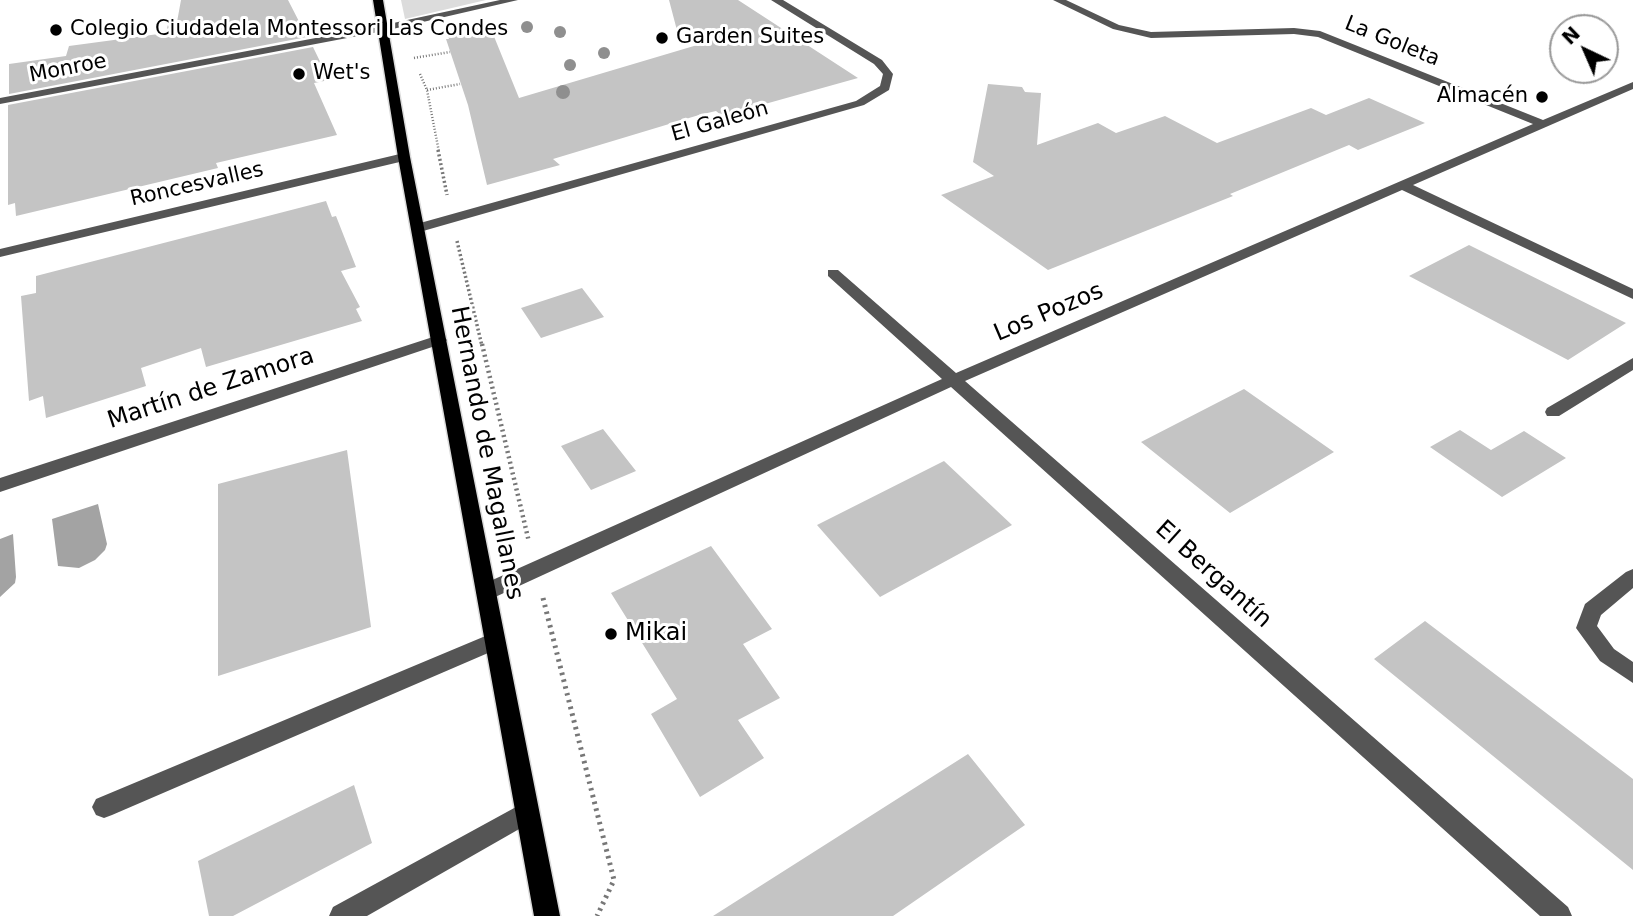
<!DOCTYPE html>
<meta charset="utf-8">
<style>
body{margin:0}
#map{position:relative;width:1633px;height:916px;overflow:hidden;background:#fff;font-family:"DejaVu Sans",sans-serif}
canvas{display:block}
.north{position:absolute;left:1549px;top:14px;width:70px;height:70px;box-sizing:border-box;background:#fff;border:2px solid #999;border-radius:50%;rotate:316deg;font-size:19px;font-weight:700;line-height:28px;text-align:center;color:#000}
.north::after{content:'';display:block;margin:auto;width:24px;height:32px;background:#000;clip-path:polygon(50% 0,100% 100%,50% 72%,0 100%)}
</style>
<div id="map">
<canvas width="1633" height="916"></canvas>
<div class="north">N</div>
</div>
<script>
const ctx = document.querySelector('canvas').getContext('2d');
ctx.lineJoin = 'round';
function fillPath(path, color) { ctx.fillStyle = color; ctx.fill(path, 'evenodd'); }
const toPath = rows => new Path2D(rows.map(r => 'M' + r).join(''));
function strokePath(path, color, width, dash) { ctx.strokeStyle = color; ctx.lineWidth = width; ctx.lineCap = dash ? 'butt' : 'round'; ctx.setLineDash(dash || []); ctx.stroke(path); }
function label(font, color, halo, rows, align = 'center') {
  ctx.font = font + ' "DejaVu Sans",sans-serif'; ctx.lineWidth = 6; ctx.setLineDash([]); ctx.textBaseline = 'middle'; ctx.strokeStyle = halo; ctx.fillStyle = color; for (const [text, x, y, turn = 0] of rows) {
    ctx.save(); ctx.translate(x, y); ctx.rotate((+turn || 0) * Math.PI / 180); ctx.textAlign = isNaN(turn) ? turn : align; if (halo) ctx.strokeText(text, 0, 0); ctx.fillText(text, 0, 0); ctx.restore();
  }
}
fillPath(toPath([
 [401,0,486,0,405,19]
]), '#dcdcdc');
fillPath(toPath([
 [98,504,107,544,105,550,95,560,79,568,58,566,52,519],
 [13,534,16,577,15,583,0,597,0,539]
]), '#a3a3a3');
fillPath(toPath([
 [181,0,288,0,307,37,9,94,9,64,66,56,69,46,166,33,168,24,177,22],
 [669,0,738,0,858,78,722,116,716,111,699,115,553,159,560,165,487,185,468,105,446,39,449,39,446,31,484,26,487,35,493,34,519,98,704,43,679,38],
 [313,47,329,80,314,83,337,135,216,163,218,168,16,216,15,203,8,205,8,105],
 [988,84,1022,87,1025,92,1041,93,1037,145,1098,123,1116,133,1165,116,1217,143,1311,108,1326,115,1369,98,1425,123,1358,150,1349,145,1230,194,1233,196,1048,270,941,195,994,176,973,162],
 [326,201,332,217,336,216,356,267,341,271,360,307,356,309,362,321,206,367,201,348,141,368,146,386,46,418,43,396,29,401,21,296,36,293,36,276],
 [1469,245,1626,323,1568,360,1409,276],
 [582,288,604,317,541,338,521,308],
 [1244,389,1334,452,1230,513,1141,442],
 [603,429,636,471,591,490,561,446],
 [1460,430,1491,450,1524,431,1566,458,1502,497,1430,447],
 [347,450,371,627,218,676,218,484],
 [944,461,1012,525,880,597,817,525],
 [711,546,772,629,743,644,780,698,738,720,764,758,700,797,651,714,677,699,611,593],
 [1425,621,1633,779,1633,870,1374,659],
 [968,754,1025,825,893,916,713,916],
 [354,785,372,843,233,916,209,916,198,861]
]), '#c4c4c4');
const major = toPath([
 [373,0,383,0,410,157,560,916,534,916,398,157,373,0]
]);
strokePath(major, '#dbdbdb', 3);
strokePath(toPath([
 [414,58,450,52],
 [420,74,427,90,439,152],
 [427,90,460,84]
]), '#777', 2.5, [1, 2]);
strokePath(toPath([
 [438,150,447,195],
 [457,241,482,346]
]), '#777', 3.5, [2, 2.5]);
strokePath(toPath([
 [482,344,529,542]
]), '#777', 4.5, [2, 3.5]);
strokePath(toPath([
 [543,598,614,880,597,916]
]), '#777', 5, [2.5, 4.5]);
fillPath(toPath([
 [500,0,518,0,384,31,0,104,0,98,384,25,500,0],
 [771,0,783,0,882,60,893,74,889,90,864,105,423,231,418,232,411,228,413,225,856,101,880,86,883,74,874,64,771,0],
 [1053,0,1066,0,1119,25,1151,32,1294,28,1320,31,1543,120,1633,82,1633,89,1413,185,1633,289,1633,299,1402,190,965,381,1568,907,1572,916,1540,916,951,387,493,598,486,600,479,598,476,592,479,586,942,379,828,276,828,270,838,270,956,373,1533,124,1318,37,1294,34,1151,38,1113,29,1053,0],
 [404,153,408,154,408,160,0,257,0,249,404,153],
 [439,335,444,337,447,340,444,343,0,492,0,478,439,335],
 [1633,358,1633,370,1559,416,1547,416,1545,412,1547,408,1633,358],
 [1633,569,1633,588,1601,615,1597,626,1614,649,1633,662,1633,683,1600,661,1576,628,1585,604,1626,572,1633,569],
 [495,632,502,635,505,641,502,647,112,815,104,818,96,815,92,807,96,799,495,632],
 [527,801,535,804,539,812,535,820,367,916,329,916,333,907,527,801]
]), '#555');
fillPath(major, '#000');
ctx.fillStyle = '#8f8f8f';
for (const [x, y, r] of [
 [527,27,6],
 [560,32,6],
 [604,53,6],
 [570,65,6],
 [563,92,7]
]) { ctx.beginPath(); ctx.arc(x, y, r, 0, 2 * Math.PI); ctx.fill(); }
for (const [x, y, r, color] of [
 [56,30,7,"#000"],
 [662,38,7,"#000"],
 [299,74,7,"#000"],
 [1542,97,7,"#000"],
 [611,634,7,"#000"]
]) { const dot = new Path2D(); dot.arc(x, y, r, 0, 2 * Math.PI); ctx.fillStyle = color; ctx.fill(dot); strokePath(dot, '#fff', 2.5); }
label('21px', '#000', '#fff', [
 ["Colegio Ciudadela Montessori Las Condes",70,30],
 ["Garden Suites",676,38],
 ["Wet's",313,74],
 ["Almacén",1528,97,"right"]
], 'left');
label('21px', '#000', '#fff', [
 ["La Goleta",1392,42,22],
 ["Monroe",68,69,-11],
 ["El Galeón",720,122,-16],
 ["Roncesvalles",197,185,-13]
]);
label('24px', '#000', '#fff', [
 ["Los Pozos",1049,313,-23],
 ["Martín de Zamora",211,389,-18],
 ["Hernando de Magallanes",486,453,79],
 ["El Bergantín",1213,575,42]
]);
label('24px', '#000', '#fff', [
 ["Mikai",625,634]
], 'left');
</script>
